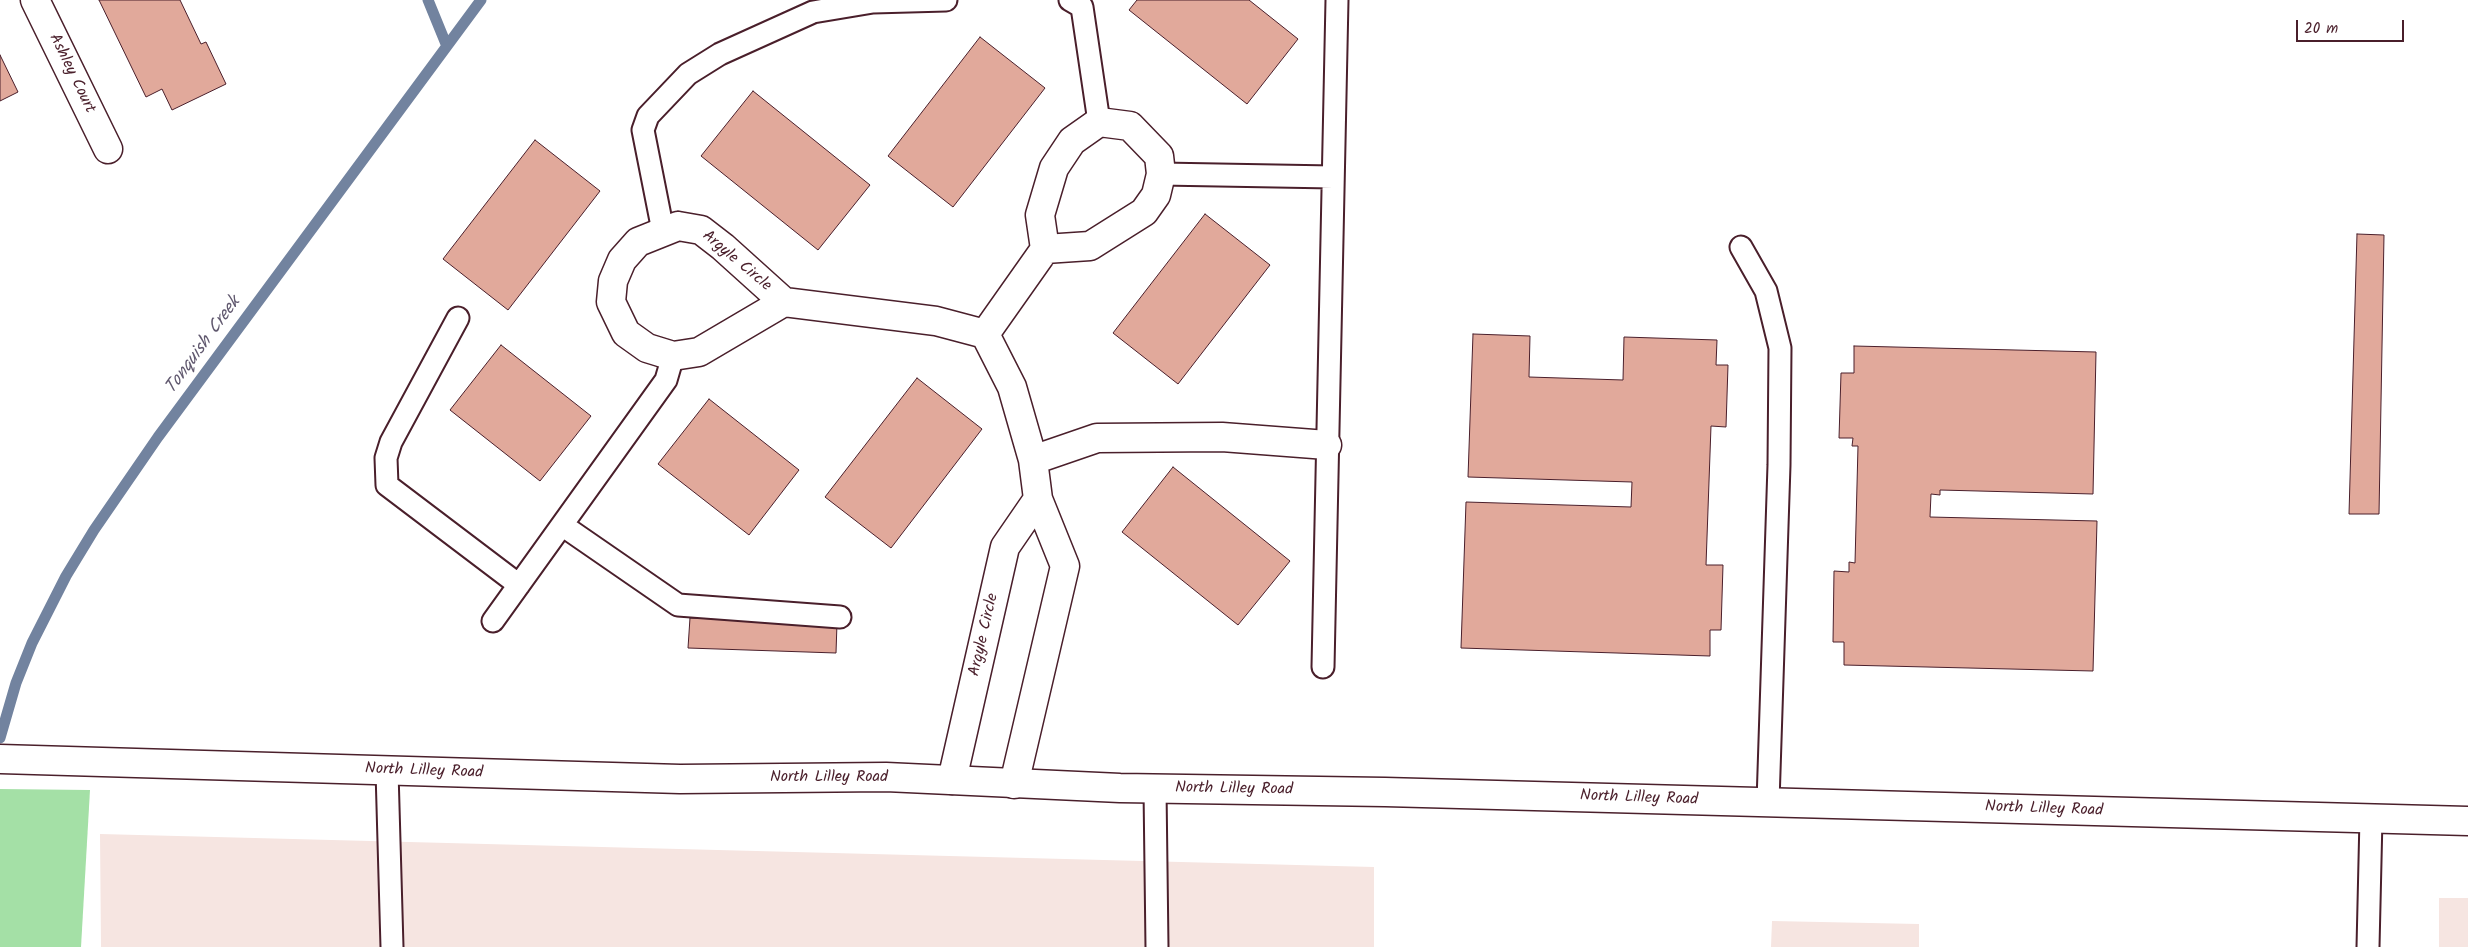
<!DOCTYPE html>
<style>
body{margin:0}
#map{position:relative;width:2468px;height:947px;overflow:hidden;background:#fff;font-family:Kalam,sans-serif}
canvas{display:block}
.scale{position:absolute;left:2296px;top:20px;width:108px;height:22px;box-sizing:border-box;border:2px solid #4a1f2b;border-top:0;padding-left:6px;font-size:15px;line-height:18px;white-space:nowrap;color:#4a1f2b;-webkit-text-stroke:4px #fff;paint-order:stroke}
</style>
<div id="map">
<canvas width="2468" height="947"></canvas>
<div class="scale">20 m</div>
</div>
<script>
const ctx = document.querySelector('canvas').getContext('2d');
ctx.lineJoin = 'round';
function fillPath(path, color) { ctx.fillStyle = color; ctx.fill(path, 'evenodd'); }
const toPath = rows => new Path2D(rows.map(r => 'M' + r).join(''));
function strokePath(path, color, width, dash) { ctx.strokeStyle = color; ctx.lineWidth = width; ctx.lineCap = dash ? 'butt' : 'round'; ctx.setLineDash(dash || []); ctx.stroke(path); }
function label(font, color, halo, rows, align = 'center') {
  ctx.font = font + ' Kalam,sans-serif'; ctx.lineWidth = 4.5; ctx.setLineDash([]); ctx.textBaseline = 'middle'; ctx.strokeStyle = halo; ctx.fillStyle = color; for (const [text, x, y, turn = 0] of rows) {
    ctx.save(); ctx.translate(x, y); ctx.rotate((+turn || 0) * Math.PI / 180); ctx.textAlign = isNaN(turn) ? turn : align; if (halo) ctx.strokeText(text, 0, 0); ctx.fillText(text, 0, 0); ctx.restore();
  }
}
fillPath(toPath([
 [100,834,1374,867,1374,947,101,947],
 [2439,898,2468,898,2468,947,2439,947],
 [1772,921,1919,924,1919,947,1771,947]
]), '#f6e5e1');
fillPath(toPath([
 [0,789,90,790,81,947,0,947]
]), '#a4e0a6');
strokePath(toPath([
 [428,0,446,44],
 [0,738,16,683,32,643,66,576,94,530,158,437,481,0]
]), '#72839f', 11);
const building = toPath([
 [99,0,180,0,201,44,206,42,226,84,172,110,162,89,146,97,99,0],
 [1137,0,1249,0,1298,39,1247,104,1129,10,1137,0],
 [980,37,1045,88,953,207,888,156,980,37],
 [0,55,18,92,0,101,0,55],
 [753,91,870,185,818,250,701,156,753,91],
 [535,140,600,191,508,310,443,259,535,140],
 [1205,214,1270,265,1178,384,1113,333,1205,214],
 [2357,234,2384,235,2379,514,2349,514,2357,234],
 [1473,334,1530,336,1529,377,1623,380,1624,337,1717,340,1716,365,1728,365,1726,427,1711,426,1706,565,1723,565,1721,630,1710,630,1710,656,1461,648,1466,502,1631,507,1632,482,1468,477,1473,334],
 [501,345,591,416,540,481,450,410,501,345],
 [1854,346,2096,352,2093,494,1940,490,1940,495,1931,494,1930,517,2097,521,2093,671,1844,665,1844,642,1833,642,1834,571,1849,572,1849,562,1855,563,1858,446,1852,446,1853,438,1839,438,1841,373,1854,373,1854,346],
 [917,378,982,429,891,548,825,497,917,378],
 [709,399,799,470,749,535,658,464,709,399],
 [1173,467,1290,561,1238,625,1122,532,1173,467],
 [690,618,837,623,836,653,688,648,690,618]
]);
fillPath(building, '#e1a99b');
strokePath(building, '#4a1f2b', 1);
const service = toPath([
 [1070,0,1082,7,1099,122],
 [1161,174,1333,177],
 [663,231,643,130,648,116,688,74,720,54,813,12,873,2,946,0],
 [1741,247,1766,291,1780,348,1779,465,1768,802],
 [458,318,391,442,386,458,387,485,519,585],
 [562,525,678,605,840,617],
 [493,621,666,380,673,356],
 [1323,667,1337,0],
 [387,771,392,947],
 [1155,789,1157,947],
 [2368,947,2371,818]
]);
const minor = toPath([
 [35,0,108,149],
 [678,226,701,230,723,247,784,302,699,352,673,356,647,348,626,333,611,302,613,281,622,260,638,242,678,226],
 [784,302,936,321,985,334],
 [1033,460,1097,438,1222,437,1327,445],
 [952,780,1005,547,1038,499],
 [1014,784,1065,566,1038,499,1033,460,1012,387,985,334,1045,249,1040,215,1054,168,1072,141,1099,122,1130,126,1159,156,1161,174,1156,195,1144,212,1090,246,1045,249]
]);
const tertiary = toPath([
 [0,759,680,779,886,777,1120,788,1385,792,2468,821]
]);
strokePath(service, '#4a1f2b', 25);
strokePath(minor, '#4a1f2b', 31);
strokePath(tertiary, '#4a1f2b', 31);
strokePath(service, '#fff', 21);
strokePath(minor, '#fff', 28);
strokePath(tertiary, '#fff', 28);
label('16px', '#4a1f2b', '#fff', [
 ["Ashley Court",71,74,64],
 ["Argyle Circle",736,262,40],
 ["Argyle Circle",985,635,-77],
 ["North Lilley Road",424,772,2],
 ["North Lilley Road",829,778],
 ["North Lilley Road",1234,790,1],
 ["North Lilley Road",1639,799,2],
 ["North Lilley Road",2044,810,2]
]);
label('italic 18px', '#61596f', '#fff', [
 ["Tonquish Creek",204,346,-54]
]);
</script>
